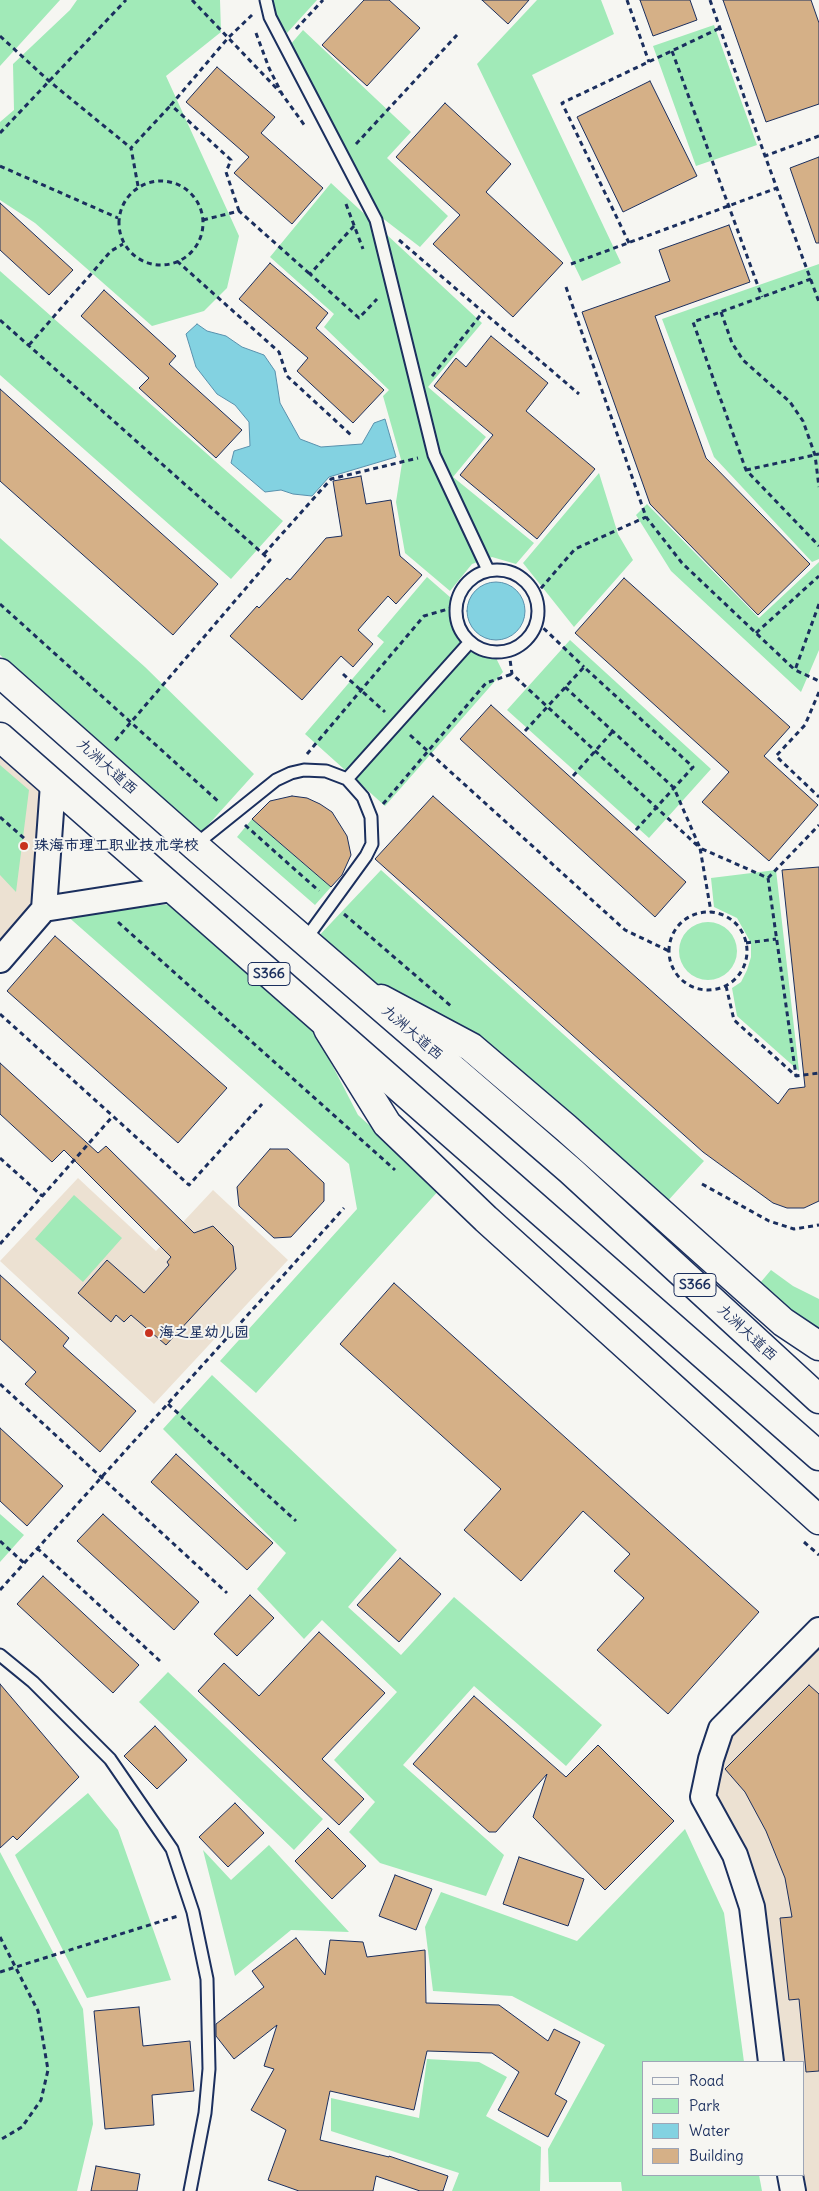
<!DOCTYPE html>
<meta charset="utf-8">
<style>
body{margin:0}
#map{position:relative;width:819px;height:2191px;overflow:hidden;background:#f6f6f2;font-family:Delius,sans-serif}
canvas{display:block}
.legend{position:absolute;left:642px;top:2061px;width:162px;height:115px;box-sizing:border-box;background:#f6f6f2;border:1px solid #9ea6b7;margin:0;padding:6px 9px;list-style:none;font-size:15px;color:#1b2f5e}
.legend li{display:flex;align-items:center;gap:10px;height:25px}
.legend b{width:25px;border:1px solid #9ea6b7}
</style>
<div id="map">
<canvas width="819" height="2191"></canvas>
<ul class="legend">
<li><b style="height:6px;background:#f6f6f2"></b>Road</li>
<li><b style="height:14px;background:#a1eab8"></b>Park</li>
<li><b style="height:14px;background:#83d2e1"></b>Water</li>
<li><b style="height:14px;background:#d5b087"></b>Building</li>
</ul>
</div>
<script>
const ctx = document.querySelector('canvas').getContext('2d');
ctx.lineJoin = 'round';
function fillPath(path, color) { ctx.fillStyle = color; ctx.fill(path, 'evenodd'); }
const toPath = rows => new Path2D(rows.map(r => 'M' + r).join(''));
function strokePath(path, color, width, dash) { ctx.strokeStyle = color; ctx.lineWidth = width; ctx.lineCap = dash ? 'butt' : 'round'; ctx.setLineDash(dash || []); ctx.stroke(path); }
function label(font, color, halo, rows, align = 'center') {
  ctx.font = font + ' Delius,"LXGW WenKai TC",sans-serif'; ctx.lineWidth = 4; ctx.setLineDash([]); ctx.textBaseline = 'middle'; ctx.strokeStyle = halo; ctx.fillStyle = color; for (const [text, x, y, turn = 0] of rows) {
    ctx.save(); ctx.translate(x, y); ctx.rotate((+turn || 0) * Math.PI / 180); ctx.textAlign = isNaN(turn) ? turn : align; if (halo) ctx.strokeText(text, 0, 0); ctx.fillText(text, 0, 0); ctx.restore();
  }
}
fillPath(toPath([
 [0,737,52,784,44,909,0,959],
 [78,1178,156,1251,213,1190,288,1260,154,1404,0,1261],
 [819,1631,819,2191,793,2191,790,2175,803,2175,803,2062,771,2062,752,1907,704,1797,711,1759]
]), '#ece1d2');
fillPath(toPath([
 [0,0,60,0,0,66],
 [77,0,220,0,221,32,166,76,239,236,227,288,204,311,152,326,35,223,0,200,0,122,14,110,13,64,70,10],
 [271,0,317,0,287,33,274,12],
 [537,0,601,0,614,34,532,75,621,263,582,281,477,64],
 [714,25,757,145,696,166,653,46],
 [303,30,411,132,387,158,448,216,420,247,381,217,290,45],
 [331,183,482,323,428,387,486,437,453,477,534,543,516,564,492,557,472,564,450,591,405,553,396,502,402,463,383,396,389,390,324,327,334,314,270,257],
 [819,264,819,559,812,562,714,457,662,319],
 [0,271,283,521,231,579,0,375],
 [599,473,618,534,633,560,574,627,523,563],
 [647,504,759,618,819,562,819,650,801,692,671,571,636,515],
 [0,538,145,667,254,774,200,834,0,655],
 [427,577,451,598,451,622,457,635,469,648,484,656,496,658,503,672,385,806,305,734,384,642,377,636],
 [570,640,711,769,649,838,507,710],
 [0,765,29,790,16,892,0,875],
 [252,819,331,887,315,905,237,837],
 [381,870,704,1161,665,1204,362,982,315,940],
 [776,870,799,1071,737,1016,732,988,741,982,747,970,751,957,751,943,737,918,714,907,711,878],
 [172,904,314,1030,358,1115,440,1189,256,1393,220,1361,357,1209,349,1164,65,914],
 '679 951a29 29 0 1 1 58 0a29 29 0 1 1-58 0Z',
 [74,1195,122,1238,83,1282,35,1239],
 [771,1270,793,1286,819,1299,819,1329,794,1312,760,1283],
 [212,1375,397,1550,348,1607,401,1655,454,1597,602,1725,566,1766,474,1686,403,1765,504,1855,486,1896,380,1863,349,1832,375,1802,334,1760,397,1692,322,1620,304,1639,257,1589,286,1553,163,1429],
 [0,1514,24,1535,0,1562],
 [168,1672,323,1819,294,1850,139,1702],
 [88,1793,118,1830,171,1980,87,1998,15,1855],
 [685,1829,724,1913,744,2062,643,2062,643,2175,759,2175,762,2191,622,2191,621,2182,549,2182,548,2149,605,2045,512,1996,433,1991,425,1927,441,1892,577,1941],
 [269,1845,349,1932,291,1930,235,1976,203,1850,231,1880],
 [0,1852,83,2009,93,2124,77,2191,0,2191],
 [427,2059,479,2062,507,2077,486,2116,541,2147,540,2191,452,2191,459,2173,331,2131,331,2098,419,2118]
]), '#a1eab8');
const water = toPath([
 [197,324,207,331,226,336,242,347,264,355,275,371,280,403,300,439,321,447,362,444,374,423,385,419,396,457,329,477,312,496,293,494,281,490,265,492,231,463,234,451,250,446,249,422,235,405,217,394,196,367,186,334,197,324],
 '467 611a29 29 0 1 1 58 0a29 29 0 1 1-58 0Z'
]);
fillPath(water, '#83d2e1');
strokePath(water, '#5991ad', 1);
const building = toPath([
 [364,0,389,0,420,28,367,86,322,45,364,0],
 [482,0,529,0,508,24,482,0],
 [640,0,690,0,697,20,653,36,640,0],
 [723,0,811,0,819,23,819,104,766,122,723,0],
 [217,67,275,117,261,133,323,188,292,224,234,173,249,157,186,102,217,67],
 [650,81,697,176,623,212,577,117,650,81],
 [445,103,511,164,486,192,563,263,513,317,433,244,460,215,396,157,445,103],
 [819,157,819,243,816,243,790,168,819,157],
 [0,203,73,270,49,295,0,250,0,203],
 [729,225,750,282,655,316,706,458,810,564,758,615,650,504,582,312,670,281,659,250,729,225],
 [270,263,328,313,316,328,384,390,353,423,297,371,308,358,239,299,270,263],
 [104,290,176,356,169,364,242,430,216,458,139,388,149,378,81,316,104,290],
 [491,336,548,383,526,411,595,469,537,539,460,475,493,435,434,386,456,358,466,367,491,336],
 [0,389,218,584,173,635,0,481,0,389],
 [361,476,366,504,391,500,400,556,422,575,396,604,388,596,358,630,373,644,353,667,341,656,302,700,230,636,257,606,259,608,287,578,290,580,326,538,342,536,333,481,361,476],
 [624,578,790,727,764,756,818,805,769,861,702,802,729,772,575,633,624,578],
 [491,705,686,882,655,917,460,739,491,705],
 [292,796,307,798,320,804,332,812,347,836,351,855,342,875,331,887,252,819,270,801,292,796],
 [433,796,778,1104,789,1089,805,1087,782,870,819,867,819,1201,804,1208,787,1208,773,1203,703,1152,375,859,433,796],
 [55,936,227,1088,178,1143,7,991,55,936],
 [0,1063,98,1153,106,1146,194,1233,213,1226,233,1246,236,1269,166,1345,131,1315,124,1322,116,1315,111,1322,78,1293,107,1260,144,1293,169,1265,167,1262,171,1257,64,1150,52,1162,0,1114,0,1063],
 [270,1149,288,1149,324,1183,324,1201,291,1237,274,1238,239,1206,237,1187,270,1149],
 [0,1275,69,1338,63,1346,136,1411,100,1452,25,1384,36,1372,0,1339,0,1275],
 [394,1283,759,1612,668,1714,597,1650,644,1598,614,1571,630,1554,583,1511,521,1581,464,1530,501,1489,340,1344,394,1283],
 [0,1428,63,1486,27,1526,0,1501,0,1428],
 [176,1454,273,1543,247,1570,151,1482,176,1454],
 [103,1514,199,1602,174,1630,77,1541,103,1514],
 [400,1558,441,1594,399,1642,357,1605,400,1558],
 [43,1576,139,1665,113,1693,17,1604,43,1576],
 [250,1595,274,1618,237,1656,214,1634,250,1595],
 [319,1632,385,1693,322,1759,364,1799,339,1825,198,1691,224,1663,259,1696,319,1632],
 [0,1684,79,1777,17,1840,13,1836,0,1848,0,1684],
 [809,1685,819,1694,819,2071,806,2072,799,1999,789,2000,780,1918,792,1917,785,1878,766,1831,745,1792,725,1769,809,1685],
 [474,1696,566,1777,598,1745,674,1821,605,1890,533,1817,547,1774,496,1832,489,1832,413,1764,474,1696],
 [155,1726,187,1760,157,1789,124,1756,155,1726],
 [235,1803,264,1833,228,1867,199,1837,235,1803],
 [328,1828,366,1866,332,1899,295,1861,328,1828],
 [519,1857,584,1879,568,1926,503,1904,519,1857],
 [395,1875,432,1889,416,1930,379,1916,395,1875],
 [296,1938,325,1975,330,1940,363,1942,367,1957,425,1950,426,2003,499,2005,548,2041,554,2029,580,2042,555,2094,567,2101,548,2137,498,2110,519,2072,492,2053,427,2051,414,2110,330,2091,320,2140,389,2157,389,2156,448,2176,443,2191,420,2191,376,2176,373,2191,299,2191,268,2180,286,2130,251,2110,274,2069,264,2066,277,2025,234,2059,216,2036,216,2024,264,1987,252,1971,296,1938],
 [139,2007,143,2046,190,2041,194,2091,152,2095,154,2125,105,2129,94,2011,139,2007],
 [96,2166,140,2174,137,2191,91,2191,96,2166]
]);
fillPath(building, '#d5b087');
strokePath(building, '#1b2f5e', 1);
const service = toPath([
 [266,0,270,17,376,220,434,455,488,570],
 '456 611a41 41 0 1 1 82 0a41 41 0 1 1-82 0Z',
 [195,845,276,780,291,773,304,770,326,771,347,779,469,643],
 [305,940,366,856,372,844,371,817,363,797,347,779],
 [0,1655,33,1682,110,1759,172,1849,193,1912,207,1979,209,2069,205,2113,190,2191]
]);
const minor = toPath([
 [53,784,44,909,172,889],
 [0,960,44,909],
 [771,2062,752,1907,735,1855,703,1797,711,1759,721,1729,819,1630],
 [790,2175,793,2191]
]);
const secondary = toPath([
 [381,999,471,1047,566,1128,783,1322,819,1346],
 [328,1029,387,1124,486,1219,819,1520]
]);
const primary = toPath([
 [0,673,195,846,571,1171,819,1399],
 [0,737,819,1456]
]);
strokePath(service, '#1b2f5e', 15);
strokePath(minor, '#1b2f5e', 28);
strokePath(secondary, '#1b2f5e', 31);
strokePath(primary, '#1b2f5e', 31);
strokePath(toPath([
 [192,0,280,92],
 [627,0,649,62],
 [710,0,765,156],
 [296,29,323,0],
 [256,33,269,68,282,94,305,126],
 [0,36,49,81,131,148],
 [672,51,762,297],
 [0,133,126,0],
 [819,136,765,156,819,302],
 [356,144,457,35],
 [0,166,118,218],
 '119 223a42 42 0 1 1 84 0a42 42 0 1 1-84 0Z',
 [138,186,131,148,171,105],
 [346,204,363,249],
 [239,211,226,172,231,160,171,105,228,38,252,15],
 [203,220,239,211,311,275],
 [354,226,310,274,359,318,377,299],
 [399,240,579,394],
 [629,243,562,103,720,28],
 [177,261,279,352,287,376,351,435],
 [571,264,777,188],
 [811,279,693,322,746,470,819,546],
 [566,287,646,517,682,563,795,670],
 [721,312,732,343,743,360,790,402,803,421,815,455,819,487],
 [0,320,270,560,114,742],
 [29,345,111,251,123,244],
 [432,376,483,312],
 [746,470,819,454],
 [264,554,331,479,418,458],
 [535,595,575,549,646,517],
 [0,604,220,803],
 [819,604,795,670,819,681],
 [537,622,584,667],
 [756,633,819,576],
 [509,652,512,674,700,848,711,912],
 [343,674,385,712],
 [565,687,674,788,700,848,768,878,796,1076],
 [819,692,805,725,776,756,819,797],
 [525,731,584,667,693,767,635,831],
 [410,735,625,930,669,951],
 [307,754,424,616,455,607],
 [573,776,613,731],
 [383,804,486,683,512,674],
 [0,817,26,840],
 [245,825,319,891],
 [768,878,819,825],
 '669 951a39 39 0 1 1 78 0a39 39 0 1 1-78 0Z',
 [344,914,451,1006],
 [118,922,395,1170],
 [746,943,776,939],
 [726,986,734,1020,796,1076,819,1073],
 [0,1014,189,1185,262,1104],
 [0,1158,42,1196],
 [702,1184,769,1221,794,1229,819,1225],
 [0,1244,113,1116],
 [0,1384,227,1593],
 [168,1404,296,1521],
 [0,1541,24,1563],
 [804,1542,819,1555],
 [37,1548,160,1661],
 [0,1590,344,1208],
 [0,1937,38,2011,48,2070,41,2100,22,2127,0,2140],
 [0,1972,178,1916]
]), '#1b2f5e', 3, [5, 4]);
strokePath(service, '#f6f6f2', 11);
strokePath(minor, '#f6f6f2', 24);
strokePath(secondary, '#f6f6f2', 28);
strokePath(primary, '#f6f6f2', 28);
for (const [x, y, r, color] of [
 [24,846,5,"#c8321e"],
 [149,1333,5,"#c8321e"]
]) { const dot = new Path2D(); dot.arc(x, y, r, 0, 2 * Math.PI); ctx.fillStyle = color; ctx.fill(dot); strokePath(dot, '#f6f6f2', 2); }
for (const [x, y, w] of [
 [269,974,42],
 [695,1285,42]
]) { const box = new Path2D(); box.roundRect(x - w / 2, y - 11.5, w, 23, 4); ctx.fillStyle = '#f6f6f2'; ctx.fill(box); strokePath(box, '#1b2f5e', 1); }
label('bold 14px', '#1b2f5e', null, [
 ["S366",269,974],
 ["S366",695,1285]
]);
label('15px', '#1b2f5e', '#f6f6f2', [
 ["九洲大道西",107,767,42],
 ["九洲大道西",412,1033,41],
 ["九洲大道西",747,1333,43]
]);
label('bold 15px', '#1b2f5e', '#f6f6f2', [
 ["珠海市理工职业技术学校",34,846],
 ["海之星幼儿园",159,1333]
], 'left');
</script>
